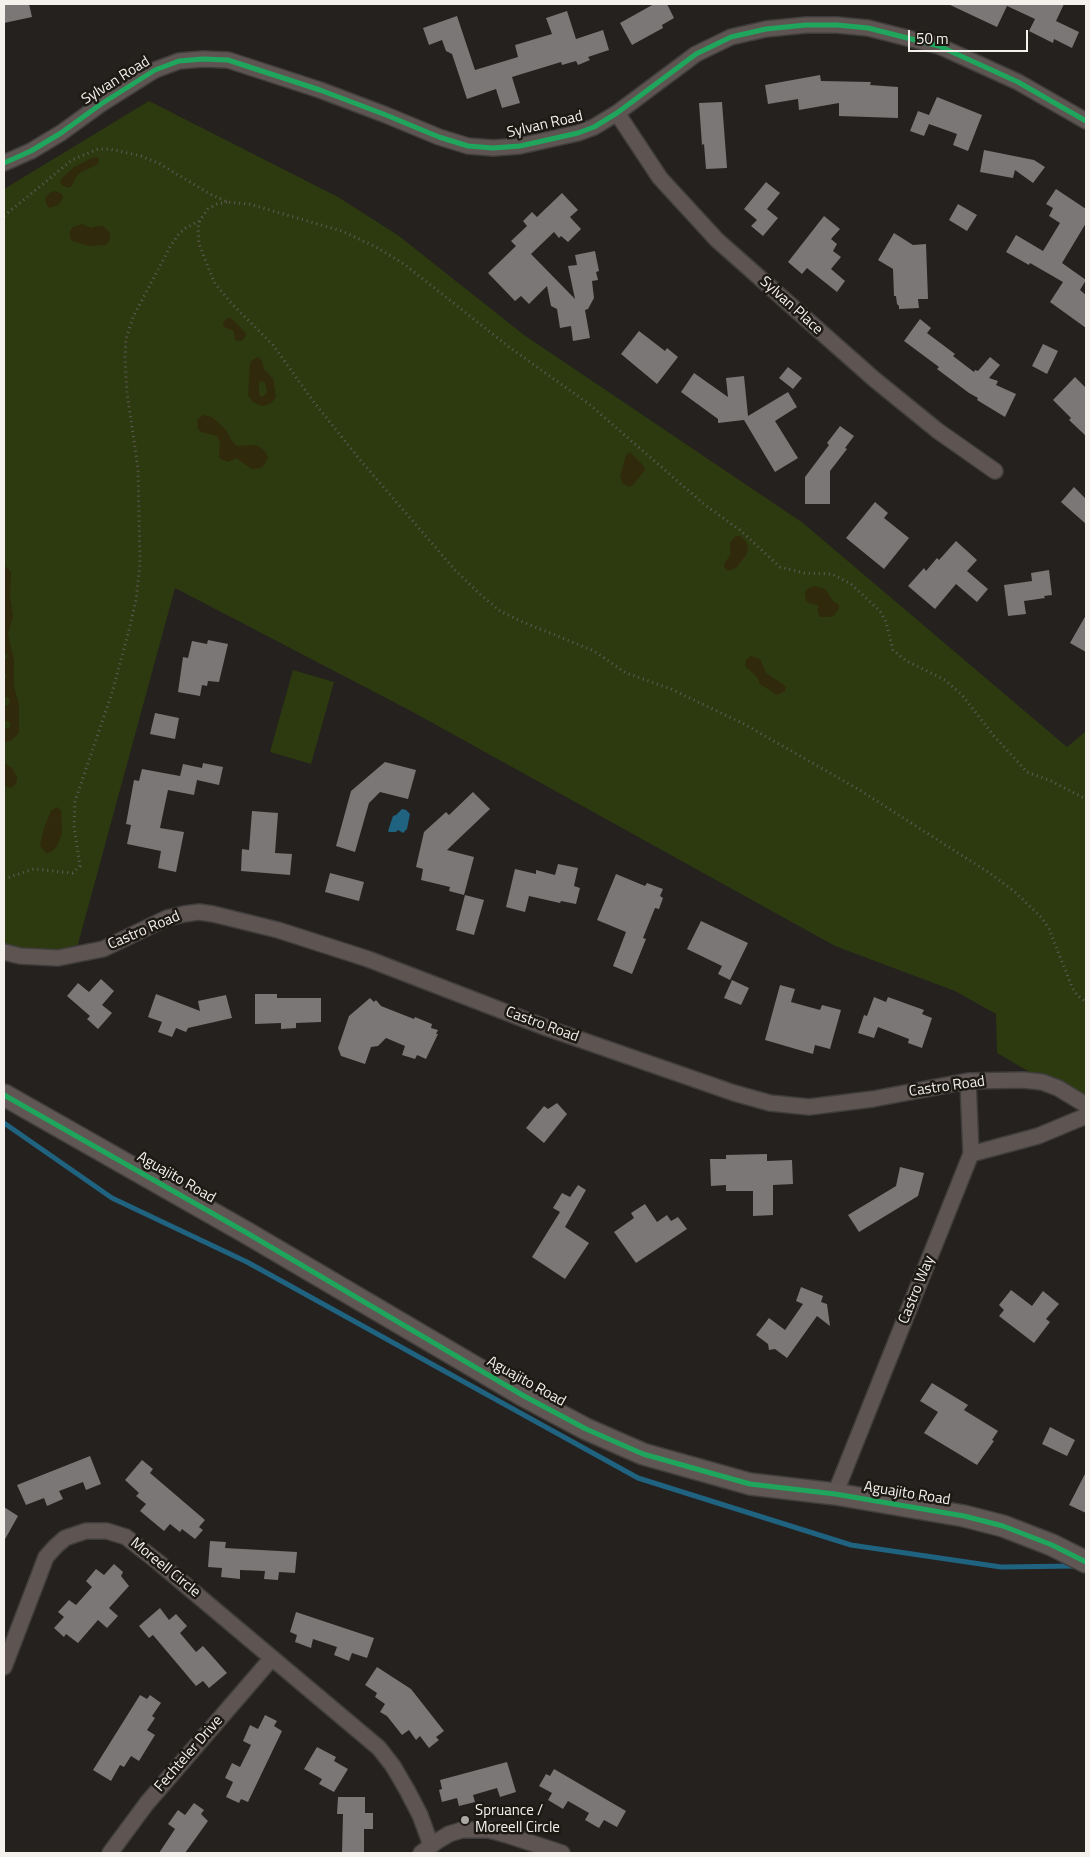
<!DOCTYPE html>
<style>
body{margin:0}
#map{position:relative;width:1090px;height:1857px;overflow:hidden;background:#24211e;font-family:"Titillium Web",sans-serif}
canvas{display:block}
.frame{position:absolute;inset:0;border:5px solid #f4f1ed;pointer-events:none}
.scale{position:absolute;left:908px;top:30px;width:120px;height:22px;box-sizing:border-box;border:2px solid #f4f1ed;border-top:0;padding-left:6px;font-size:15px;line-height:18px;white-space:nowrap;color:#f4f1ed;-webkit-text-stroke:4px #1d1913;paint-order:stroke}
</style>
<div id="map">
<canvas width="1090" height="1857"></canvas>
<div class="frame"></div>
<div class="scale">50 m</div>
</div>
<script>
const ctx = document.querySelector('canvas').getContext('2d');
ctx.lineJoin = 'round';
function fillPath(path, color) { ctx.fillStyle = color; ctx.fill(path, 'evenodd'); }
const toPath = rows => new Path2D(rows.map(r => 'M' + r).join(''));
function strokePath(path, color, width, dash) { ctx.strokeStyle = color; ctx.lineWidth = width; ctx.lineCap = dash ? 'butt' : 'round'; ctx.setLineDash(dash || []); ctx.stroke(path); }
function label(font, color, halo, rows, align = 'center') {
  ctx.font = font + ' "Titillium Web",sans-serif'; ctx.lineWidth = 5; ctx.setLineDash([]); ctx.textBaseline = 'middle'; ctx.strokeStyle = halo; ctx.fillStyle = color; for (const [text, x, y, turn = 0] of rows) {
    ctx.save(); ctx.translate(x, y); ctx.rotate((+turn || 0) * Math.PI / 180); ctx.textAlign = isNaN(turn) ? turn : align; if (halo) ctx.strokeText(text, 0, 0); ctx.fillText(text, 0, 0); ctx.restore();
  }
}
fillPath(toPath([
 [149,101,338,197,399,236,524,335,803,523,1067,747,1086,731,1086,1105,997,1053,996,1014,955,991,835,946,411,711,175,588,75,955,4,952,4,189],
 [293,670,334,682,311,764,270,752]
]), '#2d3a10');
fillPath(toPath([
 [97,157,99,159,98,164,80,173,76,177,72,186,69,188,62,185,60,182,62,178,74,167,92,158],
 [55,191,62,194,63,198,58,205,50,208,47,206,45,199,49,193],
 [82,224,91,228,96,226,103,226,110,233,109,242,105,245,89,246,72,241,70,237,70,231,73,227],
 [228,318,232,319,245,332,246,335,243,340,239,341,235,340,234,331,224,327,223,322],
 [258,357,262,361,264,369,273,378,276,397,271,403,267,405,262,406,253,402,248,395,250,365,251,361],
 [261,381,265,382,267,392,263,397,260,396,259,392,259,383],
 [203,415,212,417,226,430,232,441,237,446,256,445,264,450,268,457,264,465,261,468,252,469,236,458,228,462,221,459,219,457,220,442,217,436,201,432,198,429,197,420],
 [630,452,643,465,645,470,633,485,629,487,622,483,620,477,626,455],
 [736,536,740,536,745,541,748,545,747,554,736,568,728,571,724,567,724,564,730,555,730,542],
 [4,566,9,569,11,573,10,595,13,616,8,634,14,661,14,686,19,705,19,733,13,739,4,743,4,729,9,728,11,725,8,721,4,721,4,706,8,705,10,701,8,697,4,697,4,681,7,676,4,673,4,661,8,656,4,653],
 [815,586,825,589,833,601,839,605,839,608,835,615,829,617,820,617,818,612,818,605,808,603,806,600,805,593,807,589],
 [751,656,760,659,766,673,784,685,786,687,785,691,777,695,760,684,757,677,745,666,746,660],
 [4,763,12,768,17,777,16,784,11,788,4,786],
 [57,807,61,810,62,833,57,846,51,852,46,853,40,846,44,828,51,811]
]), '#30290b');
fillPath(toPath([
 [402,809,406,810,410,814,407,829,403,833,398,830,396,832,389,832,388,831,393,816,396,815]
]), '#1f6380');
strokePath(toPath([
 [4,1123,112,1198,247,1262,638,1478,851,1545,1001,1567,1076,1566]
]), '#1f6380', 5);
fillPath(toPath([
 [4,4,29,4,32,17,4,23],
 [654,4,667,4,674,18,662,25,663,28,632,45,620,23],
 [948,4,1064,4,1056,21,1079,32,1072,48,1054,39,1053,43,1029,31,1035,19,1007,6,997,27],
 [567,11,576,39,603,30,609,50,588,57,590,60,578,65,576,61,562,65,561,62,512,77,520,103,502,108,496,89,467,99,452,54,446,51,442,40,429,45,423,28,457,16,475,70,518,57,515,45,552,34,546,18],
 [820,75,821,81,871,82,870,85,898,87,898,118,839,116,839,103,799,110,798,99,768,104,765,85],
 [937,97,982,115,968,151,953,145,957,134,929,124,924,136,910,131,918,111,929,115],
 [722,102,727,168,706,169,704,144,702,145,699,103],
 [984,150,1034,160,1045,167,1033,183,1015,170,1013,178,980,172],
 [766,182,780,193,767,209,778,218,763,236,751,226,757,220,744,209],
 [1056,189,1086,209,1086,223,1062,263,1086,280,1080,290,1086,295,1086,328,1050,302,1063,282,1030,263,1029,265,1006,252,1016,235,1043,251,1060,223,1049,216,1053,208,1046,204],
 [562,193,578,210,570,217,581,229,568,242,561,236,559,238,554,232,531,254,575,299,568,266,577,265,575,255,595,251,599,271,596,272,598,280,592,281,594,298,588,309,585,310,590,338,573,341,571,326,560,328,557,309,551,306,547,286,529,304,521,296,515,301,488,273,516,246,511,241,527,226,523,221,532,212,537,217,540,214],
 [958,204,977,215,967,231,949,220],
 [824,216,840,229,831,239,837,244,833,251,841,257,831,269,845,281,837,292,807,268,802,274,788,262],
 [894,233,913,245,926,244,928,299,918,299,919,308,899,309,899,306,897,304,896,296,894,296,893,269,878,260],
 [920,319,931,328,927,333,955,354,953,356,974,372,975,370,978,371,990,357,1000,365,989,378,998,381,996,385,1016,394,1005,417,977,400,978,398,969,393,937,369,939,367,904,341],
 [639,331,665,351,667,348,678,357,657,384,621,354],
 [1043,344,1058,351,1047,374,1032,366],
 [788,367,802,378,793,389,779,378],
 [694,373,728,397,726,378,744,376,748,416,788,392,797,407,775,421,798,458,775,472,744,420,718,423,718,419,681,392],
 [1075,377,1086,388,1086,436,1069,420,1071,418,1053,400],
 [840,426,854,436,845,448,847,449,830,471,830,504,805,504,805,477,829,445,827,443],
 [1074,487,1086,499,1086,524,1061,502],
 [875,502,888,513,884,518,909,538,884,569,846,538],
 [956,541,977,560,967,571,988,589,977,602,956,584,935,609,908,586,924,568,926,571,937,558,939,560],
 [1049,570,1052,595,1044,596,1045,598,1024,601,1026,614,1008,616,1004,585,1032,581,1031,573],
 [1086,615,1086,652,1070,643],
 [208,640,228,644,219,682,208,681,207,686,202,685,200,696,178,692,183,657,188,658,192,641,207,644],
 [155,713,179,718,175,739,150,734],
 [385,762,416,770,408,799,380,792,369,803,355,852,336,846,351,791],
 [203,763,223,767,219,785,197,780,194,795,168,790,160,828,184,832,176,872,158,868,161,851,127,844,131,825,126,824,134,780,139,781,142,769,180,776,183,764,202,768],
 [473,792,490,809,447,850,474,857,464,895,449,891,450,887,421,880,423,869,416,867,424,832,446,812,449,815],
 [252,811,278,813,275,853,292,854,290,875,241,871,242,849,249,850],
 [558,864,578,868,574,886,580,888,576,904,561,901,560,903,529,896,525,912,506,907,515,869,536,874,536,870,555,875],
 [330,873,364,882,359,901,325,892],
 [616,874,645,886,647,883,663,889,660,896,663,898,659,909,655,908,643,938,646,939,632,974,613,966,626,932,597,920],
 [465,895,484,900,474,935,456,930],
 [701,921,748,943,730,980,718,974,722,966,687,949],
 [101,979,114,991,102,1005,112,1013,98,1029,87,1019,90,1016,67,996,78,983,89,992],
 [732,980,749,988,741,1005,724,998],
 [780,985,795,989,791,1002,820,1010,822,1005,841,1010,830,1049,815,1045,813,1054,765,1040],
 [156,994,200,1011,198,1001,226,995,232,1018,188,1028,186,1032,176,1028,172,1037,158,1032,162,1022,148,1017],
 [255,994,277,994,277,998,321,998,321,1022,296,1023,296,1028,281,1029,281,1023,255,1024],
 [874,997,886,1002,888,997,924,1010,922,1014,932,1018,922,1048,908,1043,909,1039,878,1027,874,1038,858,1033,864,1015,867,1016],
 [370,998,374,1002,376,1000,381,1006,414,1019,415,1017,432,1024,431,1028,438,1030,436,1034,438,1034,426,1059,417,1055,415,1059,402,1055,405,1046,386,1038,378,1046,371,1047,365,1064,341,1056,338,1048,349,1016],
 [557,1103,567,1114,544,1143,526,1128,544,1106,548,1109],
 [767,1154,767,1161,792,1160,793,1184,773,1185,773,1215,753,1216,753,1191,726,1191,726,1185,711,1186,710,1159,726,1159,726,1155],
 [900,1167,924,1173,918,1196,859,1232,848,1215,896,1186],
 [578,1185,586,1190,565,1227,589,1243,565,1279,532,1257,560,1212,553,1208,562,1193,570,1197],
 [645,1204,657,1222,667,1215,671,1221,678,1217,687,1229,636,1263,614,1232,634,1218,631,1213],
 [801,1287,823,1296,821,1302,827,1304,830,1326,817,1316,787,1358,775,1349,769,1350,768,1344,756,1335,769,1318,785,1330,803,1304,796,1301],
 [1011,1290,1032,1306,1043,1291,1059,1304,1046,1319,1050,1322,1034,1343,999,1316,1004,1310,999,1305],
 [932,1383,968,1405,964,1410,998,1431,992,1440,994,1441,977,1465,924,1433,938,1412,920,1401],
 [1050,1427,1075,1440,1067,1456,1042,1444],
 [90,1456,101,1484,86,1490,83,1482,59,1491,63,1499,47,1506,44,1498,26,1505,17,1485],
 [142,1460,153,1469,150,1473,205,1520,199,1527,203,1530,195,1539,182,1529,180,1532,170,1524,164,1531,140,1511,146,1504,136,1496,139,1493,125,1480],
 [1086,1472,1086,1513,1069,1505],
 [4,1507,18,1516,4,1541],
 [210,1541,226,1542,225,1548,297,1552,295,1573,279,1572,278,1580,264,1579,265,1571,240,1570,240,1579,221,1577,222,1568,208,1567],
 [114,1564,123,1572,121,1576,129,1586,109,1608,118,1616,107,1628,98,1620,78,1643,66,1634,64,1637,54,1628,64,1617,58,1612,69,1600,76,1605,92,1587,86,1581,96,1569,104,1575],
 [160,1608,169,1620,176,1614,187,1626,180,1633,196,1652,203,1646,227,1673,209,1688,203,1681,196,1686,153,1635,149,1638,139,1626],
 [296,1612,374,1638,367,1658,352,1653,349,1661,334,1655,337,1647,313,1639,311,1648,295,1642,297,1635,290,1632],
 [377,1667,411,1689,444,1731,436,1737,439,1740,429,1748,420,1736,416,1740,409,1730,402,1735,387,1716,380,1712,385,1704,375,1697,377,1693,365,1685],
 [140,1695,147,1699,150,1695,161,1703,152,1716,155,1718,147,1730,155,1735,139,1761,131,1756,124,1767,120,1765,111,1781,93,1770],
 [265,1715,277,1721,274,1726,282,1731,248,1802,241,1799,239,1803,226,1797,233,1782,225,1778,232,1763,240,1767,251,1745,243,1741,250,1725,258,1729],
 [317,1747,336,1757,334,1761,348,1769,334,1792,319,1784,322,1779,304,1769],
 [507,1762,516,1792,500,1797,497,1788,473,1795,475,1802,459,1806,457,1798,442,1802,439,1790,442,1789,440,1780],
 [554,1769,626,1811,617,1827,604,1820,599,1828,585,1820,589,1813,568,1801,563,1809,548,1800,552,1793,539,1786,546,1774,550,1776],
 [338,1797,365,1797,365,1813,373,1813,373,1829,364,1829,364,1853,342,1853,343,1814,337,1814],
 [194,1803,204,1810,201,1814,208,1821,185,1853,159,1853,175,1829,168,1824,178,1810,185,1815]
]), '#7b7777');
const street = toPath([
 [617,113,660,178,717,240,874,379,938,431,995,471],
 [4,163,31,151,61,133,101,104,155,70,179,61,203,59,228,60,320,90,386,115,439,137,468,146,493,148,520,146,578,133,594,127,617,113,696,54,731,37,766,29,806,25,837,25,868,28,939,46,1018,82,1086,121],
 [4,952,20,956,58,958,103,949,167,918,184,914,199,912,213,914,278,930,368,959,547,1028,734,1093,770,1103,809,1107,873,1099,968,1081,1023,1080,1042,1082,1058,1088,1086,1105],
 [971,1154,1038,1136,1086,1116],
 [835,1494,971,1154,968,1081],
 [4,1667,46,1557,55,1547,65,1538,86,1531,107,1531,126,1537,158,1562,379,1748,393,1766,407,1790,420,1815,431,1845],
 [110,1853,147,1803,272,1658],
 [421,1853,439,1840,449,1834,462,1830,489,1830,507,1835,562,1853]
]);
const secondary = toPath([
 [4,1095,247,1233,524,1396,586,1429,643,1454,750,1484,835,1494,964,1516,1003,1526,1052,1545,1086,1562]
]);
strokePath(street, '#403e3c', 18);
strokePath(secondary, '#403e3c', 24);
strokePath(toPath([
 [227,202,217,204,208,209,200,220,198,227,199,244,214,282,231,303,273,345,313,401,361,461,455,570,481,595,500,611,523,622,594,651,626,673,671,689,744,724,858,789,991,874,1015,892,1042,918,1049,929,1072,987,1077,995,1086,1002],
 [4,216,72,160,98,149,110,149,141,156,160,164,210,194,227,202,249,204,342,231,376,247,404,264,509,347,589,404,705,505,740,530,780,567,804,573,832,574,851,584,880,611,886,622,893,650,905,660,945,680,962,695,994,736,1027,772,1051,781,1086,799],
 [4,879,34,869,73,873,80,866,74,826,75,801,112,693,128,634,136,600,140,564,138,468,127,393,125,359,126,339,133,317,170,247,178,235,184,229,199,221]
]), '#605b59', 3, [1, 4]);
strokePath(street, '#5e5553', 15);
strokePath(secondary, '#605754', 21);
strokePath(toPath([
 [4,163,31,151,61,133,101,104,155,70,179,61,203,59,228,60,320,90,386,115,439,137,468,146,493,148,520,146,578,133,594,127,617,113,696,54,731,37,766,29,806,25,837,25,868,28,939,46,1018,82,1086,121],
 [4,1095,247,1233,524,1396,586,1429,643,1454,750,1484,835,1494,964,1516,1003,1526,1052,1545,1086,1562]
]), '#20a55d', 5);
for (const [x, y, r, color] of [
 [465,1820,5,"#aba8a5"]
]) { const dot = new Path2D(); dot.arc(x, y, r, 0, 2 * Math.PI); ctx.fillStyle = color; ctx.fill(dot); strokePath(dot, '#1d1913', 2); }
label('15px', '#f4f1ed', '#1d1913', [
 ["Sylvan Road",116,81,-32],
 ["Sylvan Road",545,125,-13],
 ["Sylvan Place",791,306,42],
 ["Castro Road",144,931,-23],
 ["Castro Road",542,1025,20],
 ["Castro Road",947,1087,-8],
 ["Aguajito Road",176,1178,30],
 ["Castro Way",917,1290,-68],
 ["Aguajito Road",526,1382,29],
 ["Aguajito Road",907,1494,9],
 ["Moreell Circle",165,1568,39],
 ["Fechteler Drive",189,1754,-49]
]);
label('15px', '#f4f1ed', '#1d1913', [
 ["Spruance /",475,1811],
 ["Moreell Circle",475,1828]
], 'left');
</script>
